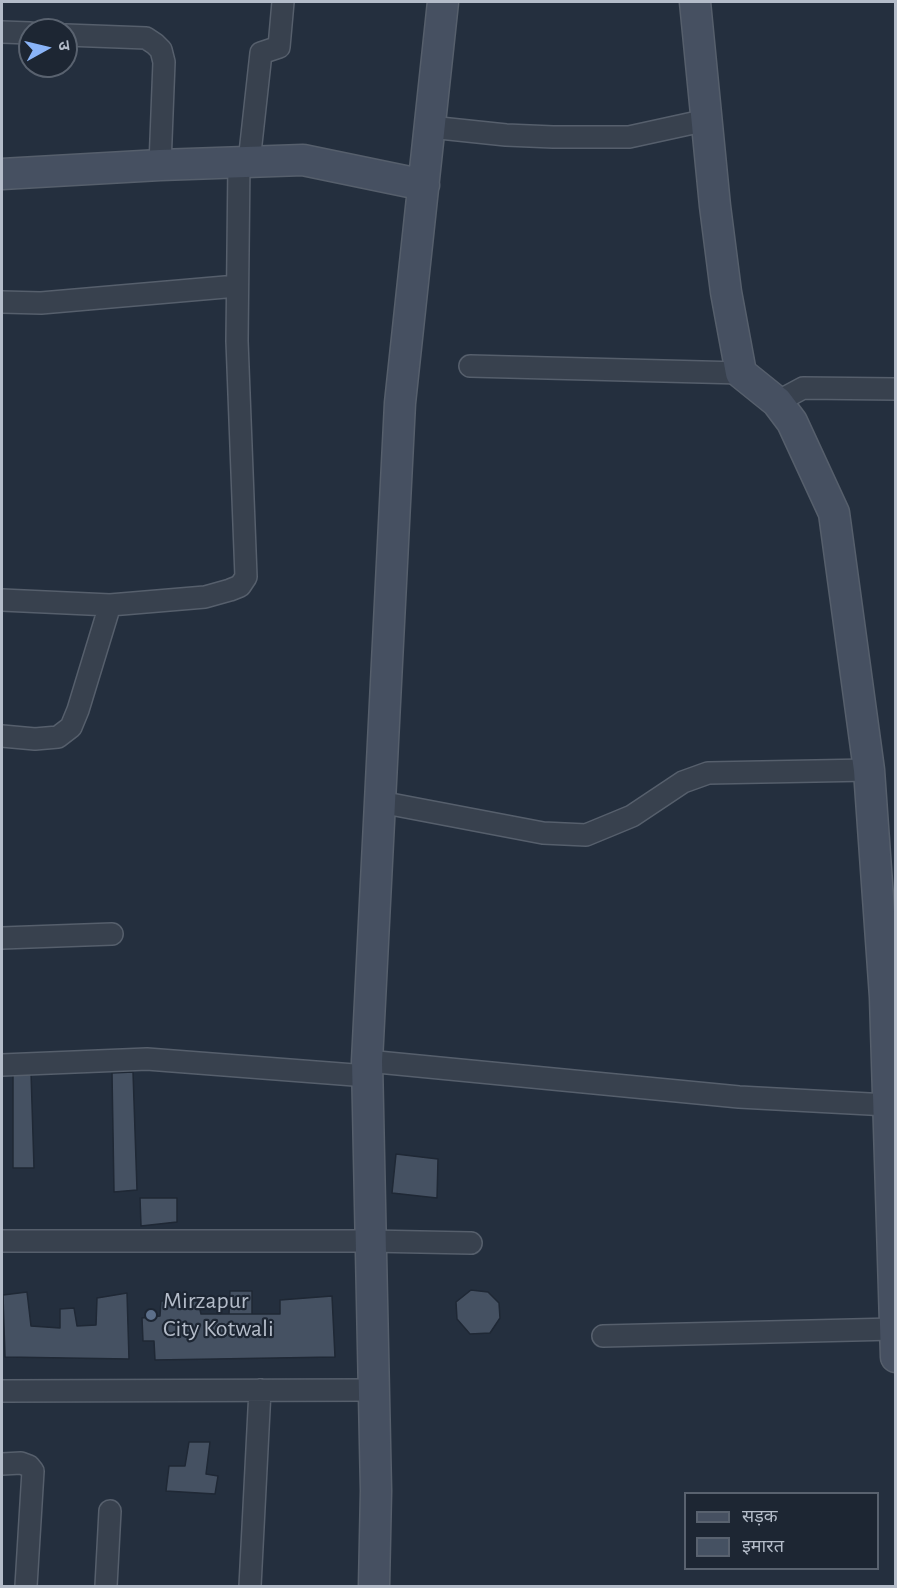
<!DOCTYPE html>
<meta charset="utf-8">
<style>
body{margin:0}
#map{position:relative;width:897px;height:1588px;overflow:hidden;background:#242f3e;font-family:"Alegreya Sans","Noto Sans Devanagari",sans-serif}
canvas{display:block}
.frame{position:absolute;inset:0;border:3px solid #b4bcc9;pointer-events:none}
.legend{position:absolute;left:684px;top:1492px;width:195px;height:78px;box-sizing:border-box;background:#1d2633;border:2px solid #59626f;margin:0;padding:8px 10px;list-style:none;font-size:18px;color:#b4bcc9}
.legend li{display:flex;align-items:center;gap:12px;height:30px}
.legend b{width:30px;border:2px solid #59626f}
.north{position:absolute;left:18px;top:18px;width:60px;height:60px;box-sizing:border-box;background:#1d2633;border:2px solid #59626f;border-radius:50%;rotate:82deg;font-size:16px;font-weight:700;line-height:24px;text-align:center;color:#b4bcc9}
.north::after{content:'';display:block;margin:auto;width:21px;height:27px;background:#8ab4f8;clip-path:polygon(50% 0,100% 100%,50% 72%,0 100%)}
</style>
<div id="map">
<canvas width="897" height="1588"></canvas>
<div class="frame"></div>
<ul class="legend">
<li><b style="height:8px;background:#465061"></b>सड़क</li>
<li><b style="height:16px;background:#455162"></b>इमारत</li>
</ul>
<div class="north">उ</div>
</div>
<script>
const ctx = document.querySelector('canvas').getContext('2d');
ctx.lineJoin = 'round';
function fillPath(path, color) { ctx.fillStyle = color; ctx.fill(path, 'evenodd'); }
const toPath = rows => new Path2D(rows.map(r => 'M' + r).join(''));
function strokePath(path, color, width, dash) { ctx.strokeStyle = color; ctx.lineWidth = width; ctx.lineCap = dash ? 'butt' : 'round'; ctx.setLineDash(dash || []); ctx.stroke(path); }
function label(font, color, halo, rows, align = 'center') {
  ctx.font = font + ' "Alegreya Sans",sans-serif'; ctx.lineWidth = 4.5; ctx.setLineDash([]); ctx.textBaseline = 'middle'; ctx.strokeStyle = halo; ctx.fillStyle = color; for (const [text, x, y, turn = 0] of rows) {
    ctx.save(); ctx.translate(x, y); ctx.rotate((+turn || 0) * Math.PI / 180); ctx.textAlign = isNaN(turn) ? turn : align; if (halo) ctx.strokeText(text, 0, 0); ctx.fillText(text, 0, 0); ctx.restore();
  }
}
const building = toPath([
 [31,1072,34,1168,13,1168,13,1073,31,1072],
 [133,1072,137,1190,114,1192,112,1073,133,1072],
 [396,1154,438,1159,437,1198,392,1193,396,1154],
 [140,1198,177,1198,177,1222,141,1226,140,1198],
 [471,1290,488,1292,499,1303,500,1318,490,1333,470,1334,457,1319,456,1302,471,1290],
 [230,1291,252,1291,252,1314,229,1314,230,1291],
 [27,1292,31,1326,60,1328,60,1309,74,1308,77,1326,96,1325,97,1298,127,1293,129,1359,5,1357,3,1295,27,1292],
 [332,1296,335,1357,155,1360,154,1341,143,1341,142,1318,160,1316,161,1301,198,1301,201,1314,280,1314,280,1300,332,1296],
 [189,1442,210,1442,206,1474,218,1476,215,1494,166,1491,169,1466,185,1466,189,1442]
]);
fillPath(building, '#455162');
strokePath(building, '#1f2835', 1.5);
const street = toPath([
 [2,32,30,33],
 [66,35,146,38,155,44,161,50,164,62,160,165],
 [430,127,506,135,553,137,629,137,707,120],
 [249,162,261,53,279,47,283,2],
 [2,302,41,303,237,286],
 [470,366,741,373],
 [777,402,803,388,896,389],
 [2,600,110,605,205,597,230,590,240,586,246,577,237,341,239,162],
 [2,736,35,739,58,737,71,727,78,710,110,605],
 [380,802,543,833,586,835,632,816,683,782,708,773,869,770],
 [2,938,112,934],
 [367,1061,739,1097,888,1105],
 [2,1065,147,1059,367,1076],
 [2,1241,370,1241,471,1243],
 [603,1336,894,1329],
 [2,1391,374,1390],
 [2,1464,21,1463,29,1466,33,1471,26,1586],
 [106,1586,110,1511],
 [250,1586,260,1390]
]);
const secondary = toPath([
 [695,2,715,206,726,292,741,373,777,402,792,422,834,513,869,770,885,997,896,1357],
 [2,174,160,165,303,160,424,185],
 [374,1586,376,1491,367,1061,400,403,443,2]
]);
strokePath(street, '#565f6c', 24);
strokePath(secondary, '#565f6c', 33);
strokePath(street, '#38414e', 21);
strokePath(secondary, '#465061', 30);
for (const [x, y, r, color] of [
 [151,1315,6,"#5c6f8a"]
]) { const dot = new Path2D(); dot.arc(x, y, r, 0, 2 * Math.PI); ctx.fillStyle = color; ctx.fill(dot); strokePath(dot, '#1d2633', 2); }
label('24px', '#b4bcc9', '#1d2633', [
 ["Mirzapur",163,1301],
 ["City Kotwali",163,1329]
], 'left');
</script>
